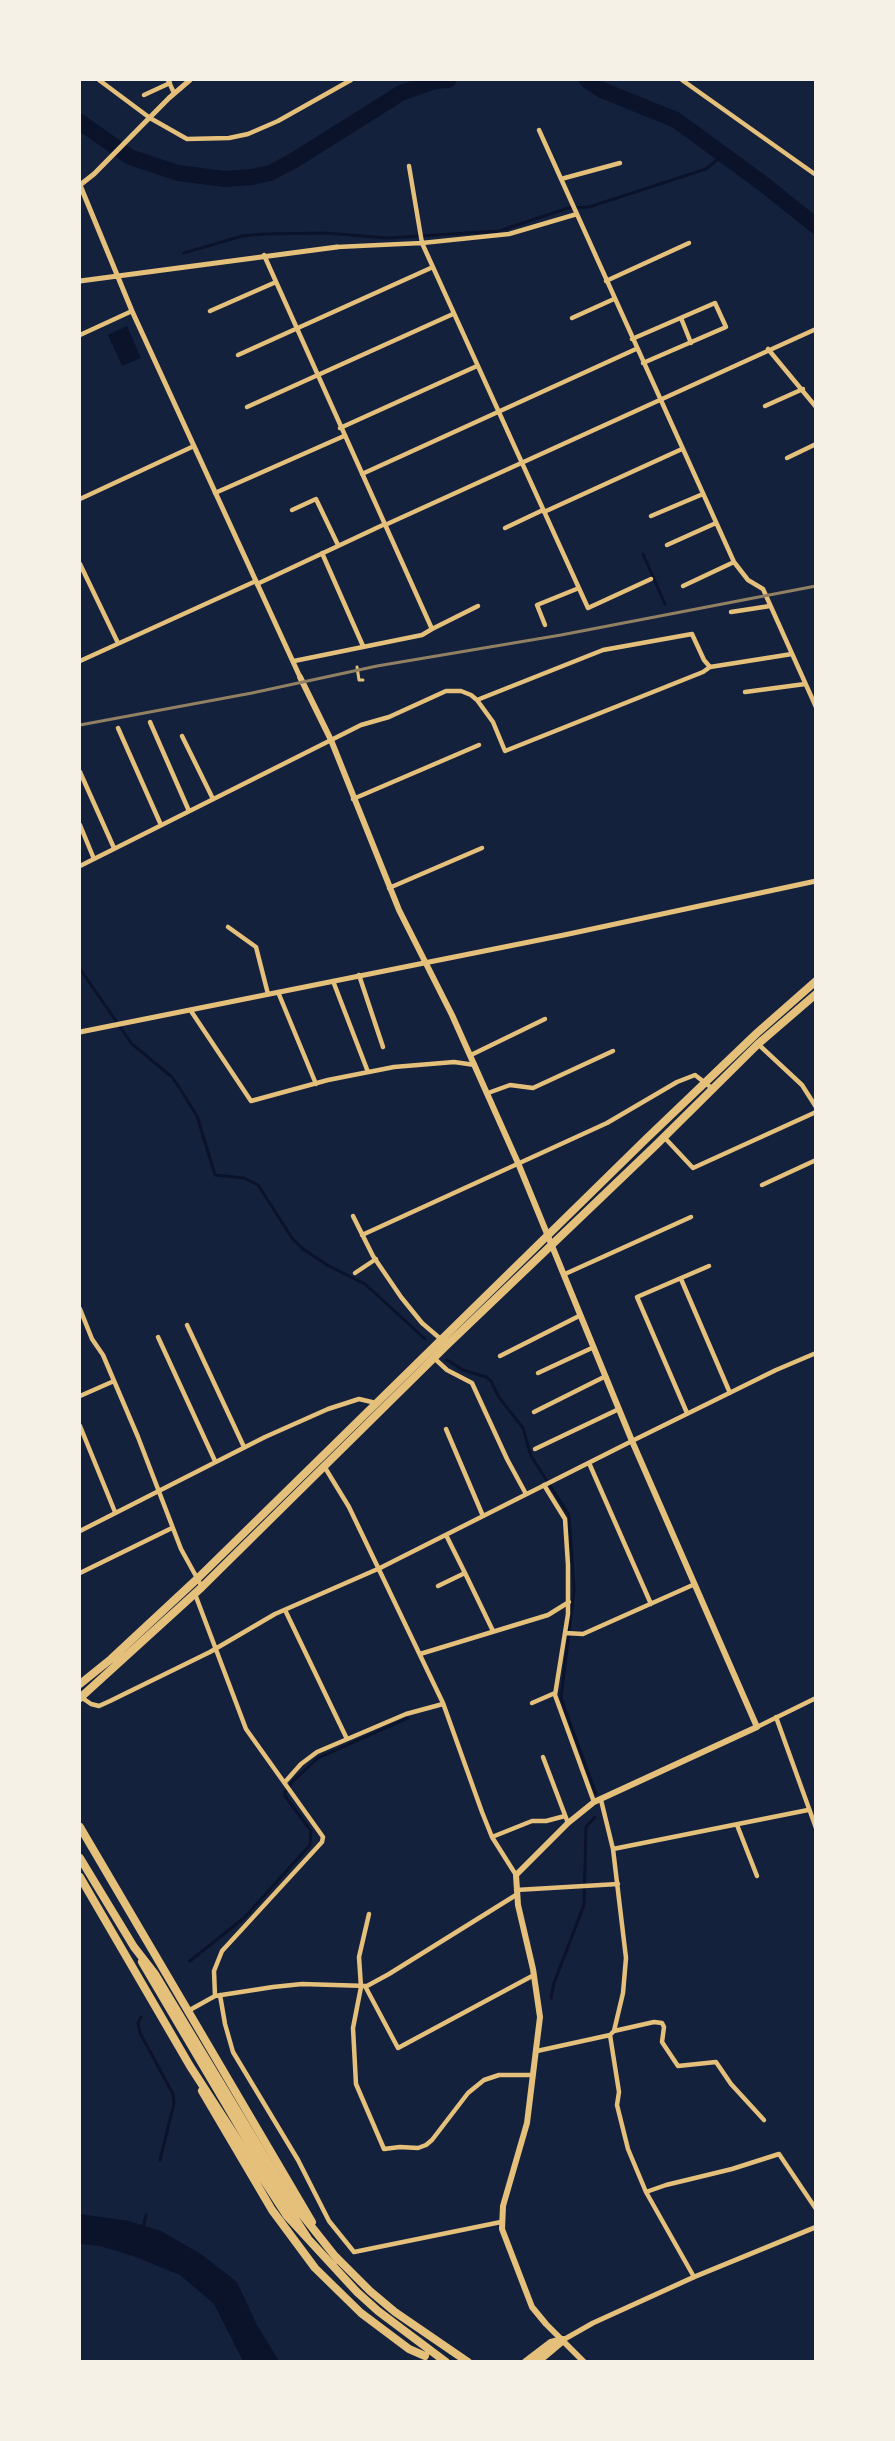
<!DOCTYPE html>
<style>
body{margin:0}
#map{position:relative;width:895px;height:2441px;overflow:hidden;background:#14213d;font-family:"Sofia Sans Condensed",sans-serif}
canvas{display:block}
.frame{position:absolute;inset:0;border:81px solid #f6f1e7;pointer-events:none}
</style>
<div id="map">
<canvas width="895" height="2441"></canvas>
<div class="frame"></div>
</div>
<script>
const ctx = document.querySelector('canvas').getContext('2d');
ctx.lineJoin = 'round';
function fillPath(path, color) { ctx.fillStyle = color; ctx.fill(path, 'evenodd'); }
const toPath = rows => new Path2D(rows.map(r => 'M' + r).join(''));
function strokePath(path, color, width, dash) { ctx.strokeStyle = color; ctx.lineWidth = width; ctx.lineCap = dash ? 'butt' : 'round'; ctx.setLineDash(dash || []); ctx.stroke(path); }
fillPath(toPath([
 [127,326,141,358,122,366,108,335],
 [80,2214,129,2221,161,2231,201,2254,237,2282,257,2325,279,2361,243,2361,214,2304,180,2275,133,2256,100,2246,80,2244]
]), '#0b132b');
strokePath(toPath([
 [184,253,242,236,264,234,325,233,388,238,499,231,568,208,589,207,706,169,723,155],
 [643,554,665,604],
 [80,969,132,1044,172,1077,177,1084,197,1116,215,1175,244,1178,258,1185,292,1238,303,1249,329,1266,365,1284,425,1339],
 [447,1360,463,1370,486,1377,491,1381,498,1396,523,1428,531,1456,569,1515,574,1590,561,1698,596,1794],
 [190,1961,244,1918,310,1845,311,1831,285,1796,285,1792,293,1781,318,1758,408,1718],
 [551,1998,554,1983,584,1905,586,1827,595,1817],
 [141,2017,138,2023,140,2033,173,2094,174,2103,160,2160],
 [143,2228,146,2215]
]), '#0b132b', 3);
strokePath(toPath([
 [587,80,602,90,676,120,762,183,816,226],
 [80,122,130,157,178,173,225,179,252,177,270,173,293,161,401,93,435,81,448,80]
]), '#0b132b', 16);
strokePath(toPath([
 [357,667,359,680,363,680]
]), '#e5c07b', 3);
strokePath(toPath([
 [99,80,150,118,187,139,229,138,248,134,278,121,351,80],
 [168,80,174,93],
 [682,80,816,175],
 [144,95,170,83],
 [539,130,734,562,748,580,763,589,816,707],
 [409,166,422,243,588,608,651,579],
 [561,179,620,163],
 [337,247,422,243,509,234,577,214],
 [264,255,432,629,422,635,294,661],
 [606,281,689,243],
 [210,311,276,282],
 [572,318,614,299],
 [681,318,691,343],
 [80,335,132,311],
 [632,339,715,303,726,327,643,363],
 [768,349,816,407],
 [238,355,433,267],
 [765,406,803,389],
 [247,407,453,314],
 [340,428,477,366],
 [787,458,816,444],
 [362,474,636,349],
 [215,493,344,436],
 [80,499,194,446],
 [292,510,316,499,338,545],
 [544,512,682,449],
 [651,516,703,494],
 [385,525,816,329],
 [505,528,543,510],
 [667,545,716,523],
 [322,553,363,646],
 [80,564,118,643],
 [257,584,385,524],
 [683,586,734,562],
 [731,612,770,606],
 [545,625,537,605,579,588],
 [432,629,478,606],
 [80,661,256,581],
 [745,692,805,684],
 [477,700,603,650,692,634,704,660,710,667,792,654],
 [150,722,189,811],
 [118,728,161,825],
 [182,736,213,799],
 [80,772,114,848],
 [353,799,479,745],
 [80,825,94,859],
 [80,866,361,725,389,717,446,691,461,691,471,695,477,700,493,722,505,751,703,672,710,667],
 [389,888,482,848],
 [228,927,256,947,268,994],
 [359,975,383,1047],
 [333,981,368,1072],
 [278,992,316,1084],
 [191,1011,251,1101,328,1080,394,1067,454,1062,475,1065],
 [758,1044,802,1085,816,1107],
 [471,1055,545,1019],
 [488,1093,510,1085,533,1088,613,1051],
 [664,1137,693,1168,816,1112],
 [762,1185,816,1160],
 [353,1216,373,1256,401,1297,422,1323,443,1341],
 [362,1235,607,1123,677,1082,695,1075,713,1089],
 [355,1273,376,1259],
 [565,1274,691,1217],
 [681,1279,730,1393],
 [80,1309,92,1339,103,1355,138,1437,181,1549,202,1587],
 [187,1325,244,1447],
 [158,1337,215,1461],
 [500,1356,581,1315],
 [434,1358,447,1370,472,1383,507,1459,526,1494],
 [538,1373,594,1347],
 [80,1396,114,1381],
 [534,1412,606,1376],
 [687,1413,637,1297,709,1266],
 [80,1426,115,1512],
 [446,1429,483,1516],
 [535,1449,619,1409],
 [589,1463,651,1604],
 [324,1466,349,1507,443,1703,482,1812,492,1837,516,1875],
 [544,1485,565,1519,568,1565,568,1614,555,1695,594,1802],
 [80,1531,265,1437,328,1409,359,1399,376,1403],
 [80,1573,172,1528],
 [465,1573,493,1631],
 [438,1586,465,1573,446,1535],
 [195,1594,246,1729,323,1837,322,1842,222,1951,214,1971,215,1996],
 [285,1610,347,1739],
 [565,1633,583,1634,695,1584],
 [420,1654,548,1615,569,1602],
 [81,1697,91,1704,99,1706,110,1701,210,1652,275,1614,380,1568,632,1441,776,1370,816,1353],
 [532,1703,555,1693],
 [776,1717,816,1828],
 [757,1727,816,1698],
 [543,1757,568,1823],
 [285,1782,301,1764,317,1752,406,1714,443,1704],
 [601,1800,613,1849,626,1958,623,1993,614,2031,610,2035,619,2092,617,2105,628,2149,646,2192,694,2277],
 [737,1825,757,1876],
 [492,1837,532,1821,546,1821,565,1816],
 [613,1849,808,1810],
 [516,1890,618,1884],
 [369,1914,359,1957,361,1987,353,2028,356,2084,384,2149,400,2147,418,2148,426,2145,432,2140,468,2093,484,2080,499,2075,533,2075],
 [365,1986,398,2048,534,1975],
 [220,1995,225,2024,233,2052,298,2160,329,2221,354,2252,501,2222],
 [188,2011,215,1996,273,1987,302,1984,367,1986,389,1974,516,1895],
 [614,2031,654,2022,662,2023,664,2027,662,2042,678,2066,716,2062,731,2084,764,2120],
 [537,2051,610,2035],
 [646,2192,666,2185,732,2169,779,2154,816,2209]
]), '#e5c07b', 4.5);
strokePath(toPath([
 [80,185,132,311,300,677],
 [80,185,94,174,169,98,190,80],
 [80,281,337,247],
 [80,1032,564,935,816,881],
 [563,2340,593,2323,694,2277,816,2227]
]), '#e5c07b', 5);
strokePath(toPath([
 [300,677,331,740,399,910,452,1015,518,1163,632,1441,757,1727,594,1802,568,1823,516,1875,518,1905,533,1969,540,2017,527,2123,503,2206,502,2229,532,2307,546,2324,584,2362]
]), '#e5c07b', 6);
strokePath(toPath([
 [80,1684,111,1659,197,1579,646,1139,757,1033,816,981],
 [80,1698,202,1587,447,1345,656,1145,758,1044,816,994],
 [80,1827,312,2222],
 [80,1877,190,2066,287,2216,357,2292,378,2311,446,2362],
 [202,2091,272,2210,315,2268,361,2313,409,2349,425,2356],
 [336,2257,370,2291,395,2312,468,2362],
 [526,2362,551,2343,563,2340],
 [537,2362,562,2341]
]), '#e5c07b', 8);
strokePath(toPath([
 [80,1858,134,1947,155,1974,292,2202,338,2260],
 [142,1962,277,2191,307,2237]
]), '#e5c07b', 8);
strokePath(toPath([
 [80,725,252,693,377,666,561,635,816,586]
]), '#918062', 3);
</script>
